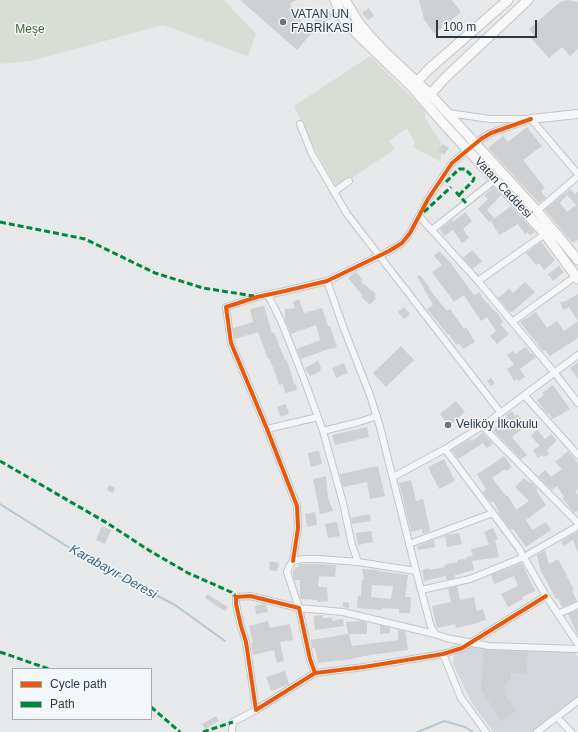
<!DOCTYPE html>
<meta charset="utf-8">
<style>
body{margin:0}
#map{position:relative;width:578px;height:732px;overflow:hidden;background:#e6e8ea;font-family:Arial,sans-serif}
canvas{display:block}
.legend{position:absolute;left:12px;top:668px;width:140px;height:52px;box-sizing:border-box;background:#f4f7f9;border:1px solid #a4abb1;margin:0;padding:5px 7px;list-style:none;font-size:12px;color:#2c3944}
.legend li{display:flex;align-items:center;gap:8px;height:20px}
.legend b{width:20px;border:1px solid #a4abb1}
.scale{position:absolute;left:436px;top:20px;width:101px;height:18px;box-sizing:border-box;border:2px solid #2c3944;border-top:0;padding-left:5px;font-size:12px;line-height:14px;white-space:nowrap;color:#2c3944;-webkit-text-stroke:3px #f4f7f9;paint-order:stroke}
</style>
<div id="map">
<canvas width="578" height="732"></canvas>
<ul class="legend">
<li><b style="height:5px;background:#e8590c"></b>Cycle path</li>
<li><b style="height:5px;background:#00873e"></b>Path</li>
</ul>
<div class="scale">100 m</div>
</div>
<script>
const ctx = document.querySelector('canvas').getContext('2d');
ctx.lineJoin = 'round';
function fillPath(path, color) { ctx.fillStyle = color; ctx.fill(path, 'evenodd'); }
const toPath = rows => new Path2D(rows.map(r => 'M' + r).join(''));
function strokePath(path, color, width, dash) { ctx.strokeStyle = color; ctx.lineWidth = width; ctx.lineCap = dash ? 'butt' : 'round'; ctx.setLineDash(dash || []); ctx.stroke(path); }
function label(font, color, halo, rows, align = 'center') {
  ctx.font = font + ' Arial,sans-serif'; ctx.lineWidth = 3; ctx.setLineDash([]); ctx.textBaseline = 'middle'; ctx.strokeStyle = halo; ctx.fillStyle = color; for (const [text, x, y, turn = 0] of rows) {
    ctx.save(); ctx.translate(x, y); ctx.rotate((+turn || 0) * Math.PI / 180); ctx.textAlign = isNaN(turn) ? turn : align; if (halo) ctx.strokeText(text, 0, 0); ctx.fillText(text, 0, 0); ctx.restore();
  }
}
fillPath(toPath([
 [474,645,574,652,578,656,578,699,532,732,493,732,472,703,453,664,455,653]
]), '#d4d8dd');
fillPath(toPath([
 [2,0,224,0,256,34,248,56,163,25,31,61,0,64,0,1],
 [370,56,426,111,425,118,441,143,441,162,413,147,415,142,407,128,389,141,395,149,337,188,311,142,294,106]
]), '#d8ded6');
strokePath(toPath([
 [0,504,89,560,175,605,225,641],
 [418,732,444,721,465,727,473,732]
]), '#b5c9d4', 2);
fillPath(toPath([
 [240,0,296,0,290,4,306,28,327,11,334,15,308,37,297,50],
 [419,0,452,0,461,12,434,34,424,19],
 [568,0,578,2,578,49,570,56,562,47,549,58,531,38,534,35,529,29,560,2],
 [369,8,374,16,368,20,362,13],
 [527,127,542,146,523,160,545,188,541,191,546,198,539,203,488,148,503,136,508,142],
 [443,144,449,148,444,155,438,150],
 [493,187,501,195,487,210,494,218,489,222,478,209,488,199,484,196],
 [570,189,575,194,578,192,578,240,574,243,573,242,572,243,545,210],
 [567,195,576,205,567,212,560,203],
 [511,206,535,232,530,235,527,232,525,234,518,224,499,235,491,221],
 [465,212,472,221,463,229,469,238,462,243,453,230,444,236,440,229,452,220,453,222],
 [541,242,555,260,544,270,539,263,536,265,526,253],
 [472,250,482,261,473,269,463,258],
 [439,251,449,261,474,295,479,292,487,304,488,303,495,312,496,311,503,322,500,324,509,334,497,344,490,336,496,331,487,317,481,321,464,295,454,302,432,272,442,265,434,256],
 [559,266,564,272,553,281,548,274],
 [356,272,363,280,361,282,376,294,374,296,376,298,370,305,361,297,363,296,348,278],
 [420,275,430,288,429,289,447,311,450,309,464,329,466,327,475,342,463,349,459,343,456,345,449,334,448,335,427,309,433,305,417,276],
 [525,282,535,292,512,312,511,311,510,312,498,298,509,289,513,293],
 [578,294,578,321,569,307,563,310,560,302,566,301],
 [299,299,304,313,322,308,328,326,330,326,337,347,331,349,331,348,301,359,297,349,320,340,316,325,291,334,285,319,285,309,295,308,293,302],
 [264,306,272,333,274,332,285,360,286,359,290,369,294,385,296,384,297,390,285,393,283,384,279,385,276,375,269,358,268,359,258,332,235,339,233,328,253,322,250,309],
 [404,307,410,314,404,319,398,312],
 [536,312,547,328,557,321,564,331,578,321,578,338,550,356,545,350,543,351,520,322],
 [401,346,414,360,386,387,373,373],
 [526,347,531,354,532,353,536,357,520,369,525,377,518,381,517,379,514,381,507,369,514,365,507,355,513,351,515,354],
 [318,361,321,368,320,369,321,371,310,376,305,368],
 [578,362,578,379,570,368],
 [344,363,348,373,336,378,332,368],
 [491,378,495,383,491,386,487,381],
 [553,385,570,409,553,419,549,413,547,414,537,400,544,395,542,393],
 [456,401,465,412,449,426,440,414],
 [286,404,289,414,281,417,277,407],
 [512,411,515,416,517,414,525,423,522,426,524,427,512,437,527,455,521,459,493,430,507,417,506,415],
 [367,427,369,437,335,445,332,435],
 [537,430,545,439,551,434,557,440,547,450,549,454,544,457,542,455,538,458,533,450,540,446,531,436],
 [483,433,493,444,487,448,483,443,458,459,452,450,470,439,472,441],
 [319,451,322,464,311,467,308,453],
 [568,451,578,463,578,489,575,491,578,495,578,511,574,513,562,498,564,497,557,486,552,490,538,476,545,470,551,477,562,469,555,462],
 [504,456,512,467,506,471,505,469,492,478,506,496,508,496,516,510,529,501,515,487,524,478,530,483,531,482,538,489,536,490,546,505,526,520,532,530,546,522,551,530,526,547,513,529,511,530,498,513,499,512,493,501,491,503,484,494,483,492,486,489,477,474,493,464],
 [444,459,455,481,439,489,428,467],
 [378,466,385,496,370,499,367,482,343,487,340,474],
 [326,476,328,498,333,511,320,514,313,479],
 [411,480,416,501,423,499,430,531,423,534,422,529,411,532,399,483],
 [109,485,115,488,113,493,107,490],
 [315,512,317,525,307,527,305,514],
 [370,514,371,521,352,524,351,518],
 [337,522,340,536,328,538,325,524],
 [102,526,111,530,105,544,96,540],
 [493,528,498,539,495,540,499,557,472,561,474,570,455,575,455,578,446,580,446,576,424,581,422,570,429,568,429,570,445,567,444,565,458,562,457,560,466,559,466,557,473,556,471,549,489,545,484,532],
 [371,531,373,542,358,545,356,533],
 [578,531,578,552,573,540,564,546,561,541],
 [459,533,462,544,447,547,445,535],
 [444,536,444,537,434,540,435,547,418,550,417,546],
 [545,550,549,564,558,559,574,590,572,591,577,601,562,607,558,598,556,599,540,569,537,555],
 [270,561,279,563,277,571,269,570],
 [522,563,535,591,522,597,523,599,508,607,501,594,518,586,514,576,494,584,491,575],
 [299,564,319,564,336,565,335,577,319,576,318,587,327,587,328,601,317,602,317,600,301,599,300,596,300,580,294,580,293,576,293,570,295,570,295,567,299,567],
 [362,569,378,570,378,571,408,575,405,597,411,597,410,613,399,613,399,609,382,608,382,610,357,608,358,596,361,596,362,580,364,580],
 [372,585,393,586,391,599,371,597],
 [457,586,460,600,474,597,477,611,483,609,486,620,474,624,456,628,455,624,437,628,432,606,451,602,448,588],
 [207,594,228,607,225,611,205,598],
 [343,602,349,603,349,608,343,607],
 [264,604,266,605,268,612,256,614,255,606],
 [578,610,578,636,568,614],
 [323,615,323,618,332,618,332,621,343,619,344,626,315,630,314,616],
 [268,621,270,628,290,624,293,640,280,642,284,661,277,663,274,650,253,655,251,643,253,643,249,626],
 [362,621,367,622,367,634,349,634,352,646,398,640,398,630,405,631,408,650,370,655,341,661,341,660,318,663,315,648,312,648,311,640,348,634,346,622],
 [380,625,390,628,390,633,380,634],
 [484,650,528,652,526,674,511,673,511,679,505,684,504,693,516,710,501,721,481,689],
 [285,671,289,684,271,691,266,677],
 [216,716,219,721,205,729,202,724]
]), '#ced0d2');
const minor = toPath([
 [448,113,490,119,531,119,578,174],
 [300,124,312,154,347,214,501,413],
 [334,192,349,181],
 [537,211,578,176],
 [419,216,478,281,554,372,578,403],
 [433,229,495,180],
 [327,281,344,329,370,395,380,427,416,571,431,627,435,634,446,638,489,646,578,649],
 [478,281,545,234],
 [268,295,281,321,304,379,323,431,343,503,352,545,358,562],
 [512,322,576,276],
 [525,396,578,455],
 [482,426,578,523],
 [267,429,318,417],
 [323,431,359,422,377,416],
 [445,449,518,547,546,596,578,644],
 [393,477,445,449,487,423,578,355],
 [409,544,493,513],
 [293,561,298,528,297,506,267,429,231,343,226,307,257,297,285,291,327,281,389,251,402,243,410,233,428,199,452,163,481,139,491,133,531,119],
 [416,571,358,562,319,559,302,559,293,561,290,565,287,572,299,608,343,612,435,634],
 [421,590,470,579,524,557,578,526],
 [558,614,578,605],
 [443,654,461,698,486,732],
 [315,673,310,659,299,608,250,596,236,597,236,604,241,626,246,642,256,710,315,673,364,667,443,654,462,648,546,596],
 [557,717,571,732],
 [232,732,233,722,256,710],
 [537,732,578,701]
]);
const tertiary = toPath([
 [531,119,578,114]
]);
const secondary = toPath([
 [335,0,345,21,359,36,412,87,443,123,545,234,578,279],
 [345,0,359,23,369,35,387,54,430,94,537,211,578,260],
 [413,86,429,69,508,0],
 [426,99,445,78,528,0]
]);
strokePath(minor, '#c4c6c8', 8);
strokePath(tertiary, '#c4c6c8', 10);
strokePath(secondary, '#c4c6c8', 11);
strokePath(minor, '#f5f6f7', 6);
strokePath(tertiary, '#f5f6f7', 8);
strokePath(secondary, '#f8f8f8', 9);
strokePath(toPath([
 [446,182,459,169,465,169,474,178,473,181,459,195],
 [456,192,466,203],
 [424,212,451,187],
 [0,222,85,239,155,273,203,288,254,296],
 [0,461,107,523,150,551,188,573,231,592,236,597],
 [0,652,49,669],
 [151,707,180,732],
 [203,732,233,722]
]), '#00873e', 3, [6, 3]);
strokePath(toPath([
 [293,561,298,528,297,506,267,429,231,343,226,307,257,297,285,291,327,281,389,251,402,243,410,233,428,199,452,163,481,139,491,133,531,119],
 [315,673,310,659,299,608,250,596,236,597,236,604,241,626,246,642,256,710,315,673,364,667,443,654,462,648,546,596]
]), '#e8590c', 4);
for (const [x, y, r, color] of [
 [283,22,4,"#6d767e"],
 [448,425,4,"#6d767e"]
]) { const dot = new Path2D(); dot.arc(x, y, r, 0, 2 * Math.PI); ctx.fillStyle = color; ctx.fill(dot); strokePath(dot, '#f4f7f9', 1.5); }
label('12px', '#2c3944', '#f4f7f9', [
 ["VATAN UN",291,15],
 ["FABRİKASI",291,29],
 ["Veliköy İlkokulu",456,425]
], 'left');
label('12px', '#476039', '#f4f7f9', [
 ["Meşe",30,30]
]);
label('12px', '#2c3944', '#f4f7f9', [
 ["Vatan Caddesi",503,188,47]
]);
label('italic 13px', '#365f78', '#f4f7f9', [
 ["Karabayır Deresi",113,572,29]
]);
</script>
